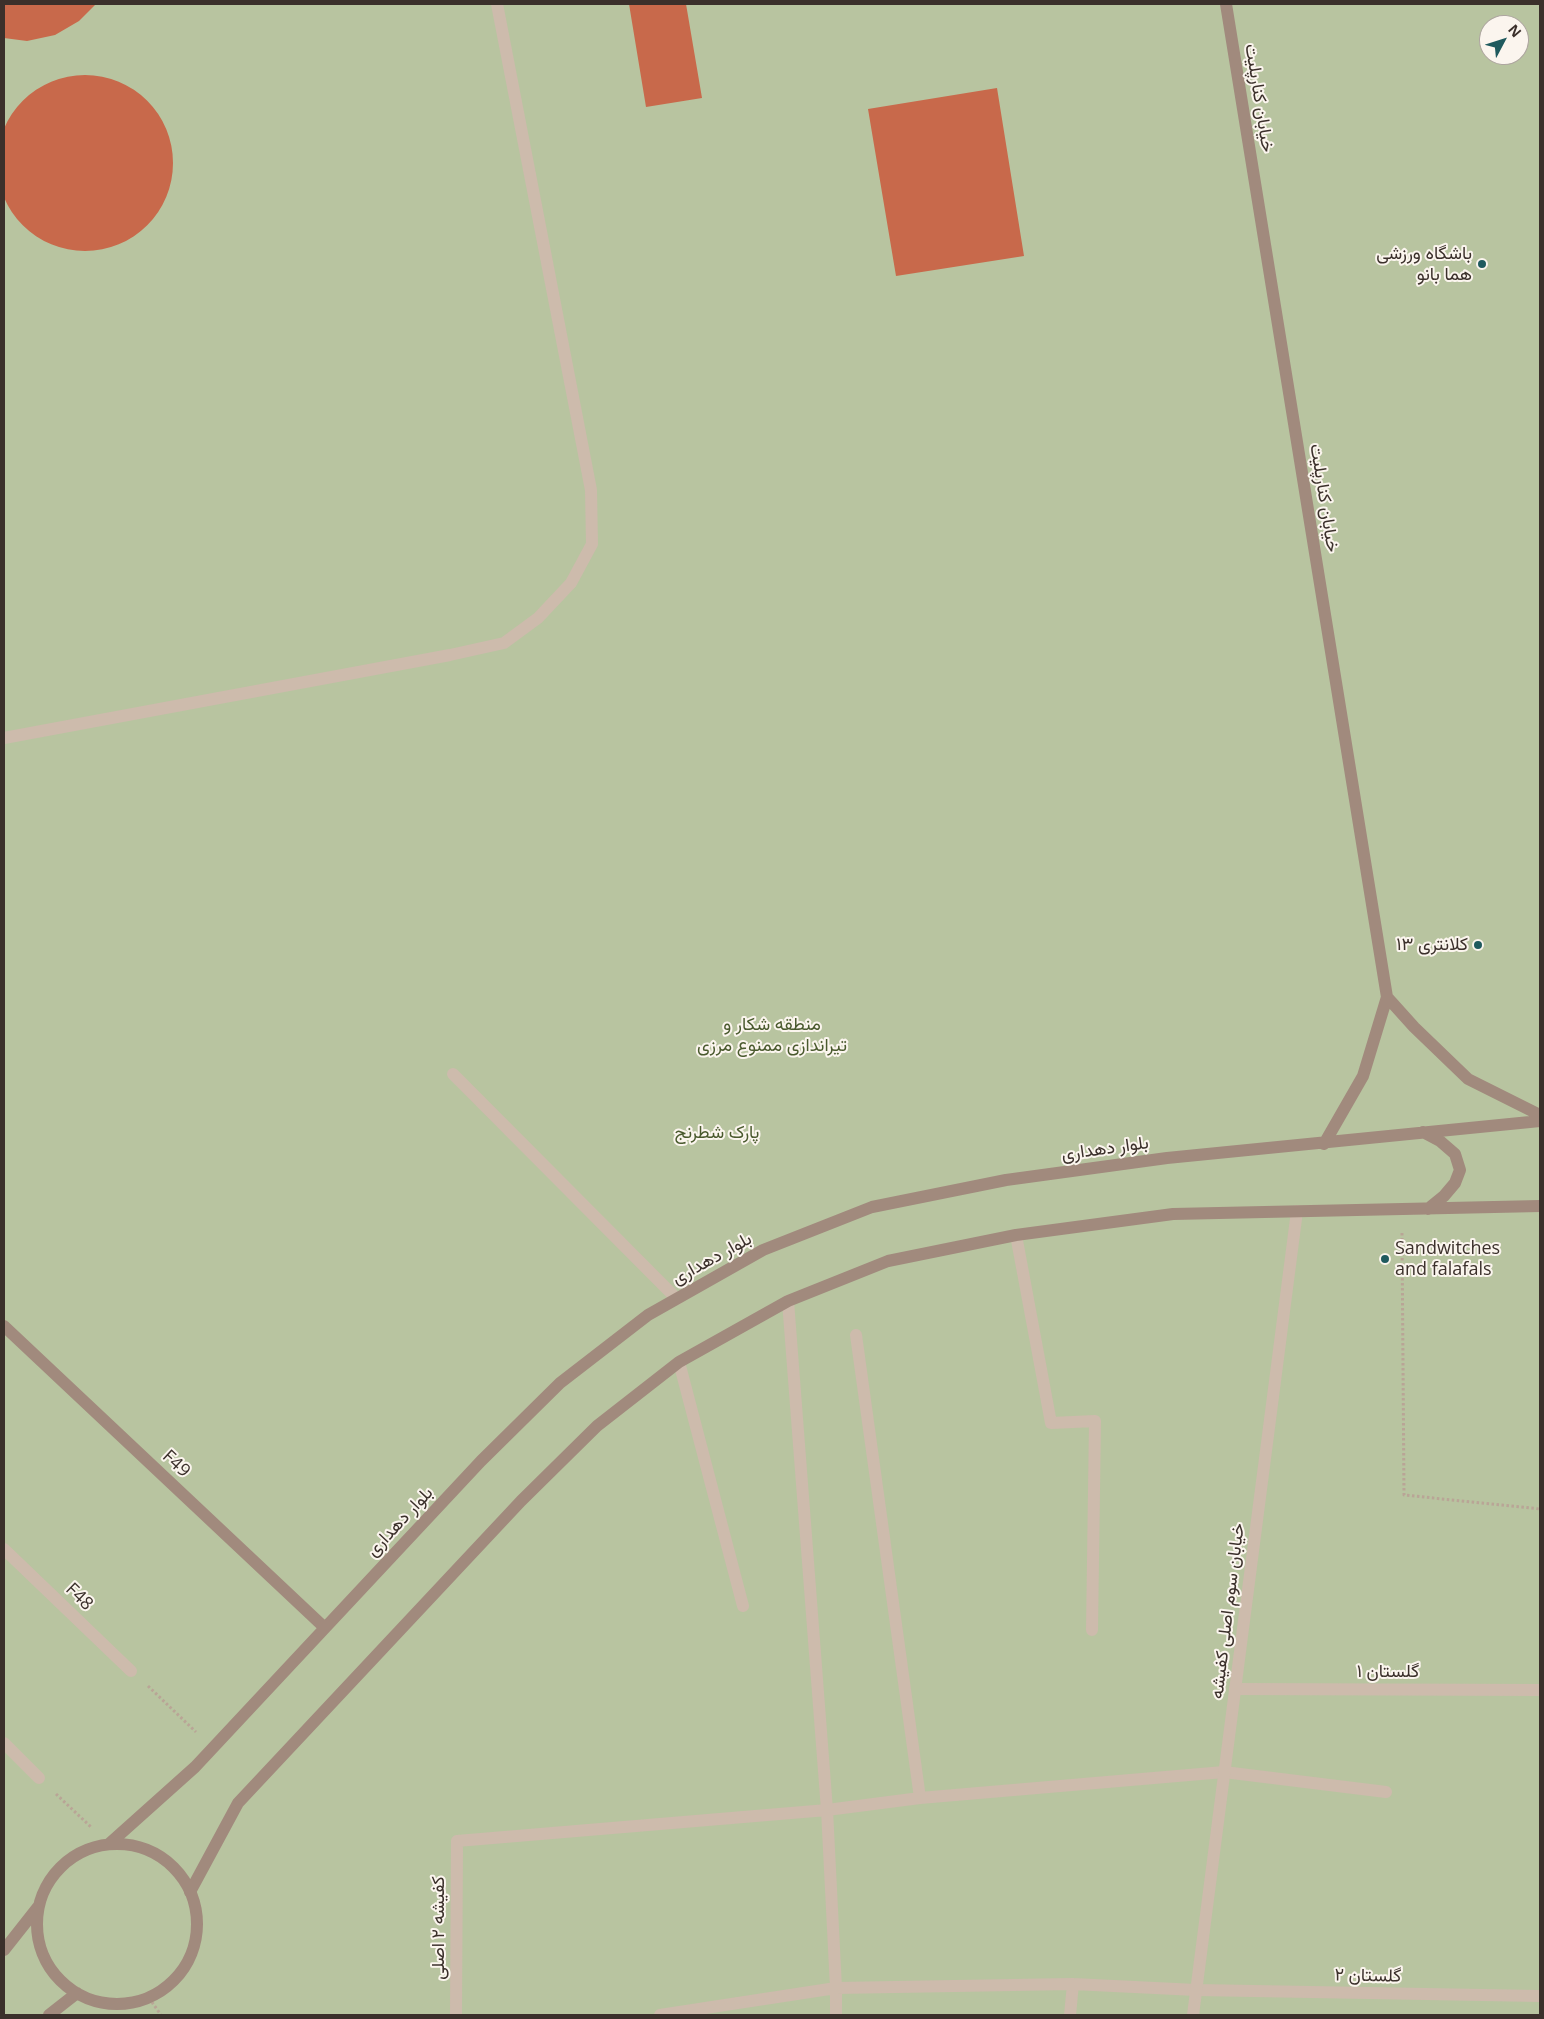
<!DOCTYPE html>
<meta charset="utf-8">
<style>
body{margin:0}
#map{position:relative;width:1544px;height:2019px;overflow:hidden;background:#f4ebe1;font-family:"Open Sans",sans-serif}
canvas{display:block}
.frame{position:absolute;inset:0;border:5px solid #3b302b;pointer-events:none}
.north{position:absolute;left:1479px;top:15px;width:50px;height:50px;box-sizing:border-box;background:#fbf5ee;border:1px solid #aea6a0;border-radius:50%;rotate:50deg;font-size:14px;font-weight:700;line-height:20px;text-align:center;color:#3b302b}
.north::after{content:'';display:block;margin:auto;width:18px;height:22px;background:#1f5a5e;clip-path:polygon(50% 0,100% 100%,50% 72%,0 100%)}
</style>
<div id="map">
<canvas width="1544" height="2019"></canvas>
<div class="frame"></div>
<div class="north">N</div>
</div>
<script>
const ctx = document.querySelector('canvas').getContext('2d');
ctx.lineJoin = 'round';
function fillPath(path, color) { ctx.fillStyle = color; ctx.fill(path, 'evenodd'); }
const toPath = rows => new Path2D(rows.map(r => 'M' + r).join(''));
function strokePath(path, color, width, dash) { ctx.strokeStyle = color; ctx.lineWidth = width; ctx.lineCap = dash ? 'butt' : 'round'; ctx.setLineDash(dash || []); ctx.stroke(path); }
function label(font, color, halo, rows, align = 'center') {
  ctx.font = font + ' "Open Sans",Vazirmatn,sans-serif'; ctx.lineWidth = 4; ctx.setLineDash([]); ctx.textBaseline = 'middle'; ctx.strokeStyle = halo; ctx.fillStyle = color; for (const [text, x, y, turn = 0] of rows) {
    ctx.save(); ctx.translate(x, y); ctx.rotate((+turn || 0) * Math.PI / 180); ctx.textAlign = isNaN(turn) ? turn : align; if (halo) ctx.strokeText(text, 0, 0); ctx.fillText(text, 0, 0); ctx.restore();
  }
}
fillPath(toPath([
 [4,4,1540,4,1540,2015,4,2015],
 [1489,25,1519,25,1519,55,1489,55]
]), '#b8c4a0');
fillPath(toPath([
 [4,4,96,4,79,21,55,35,27,41,4,38],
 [629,4,686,4,702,98,646,107],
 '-3 163a88 88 0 1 1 176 0a88 88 0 1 1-176 0Z',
 [997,88,1024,256,896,276,868,109]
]), '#c8694b');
strokePath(toPath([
 [1402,1233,1404,1495,1540,1509],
 [148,1686,196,1732],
 [56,1794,91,1827],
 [149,1998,161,2015]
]), '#b9a596', 3, [2.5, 2.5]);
strokePath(toPath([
 [4,738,450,655,504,643,538,618,571,583,592,544,591,490,497,4],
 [1016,1235,1051,1423,1095,1421,1092,1630],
 [679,1362,743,1606]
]), '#cdbbac', 12);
strokePath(toPath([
 [453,1074,677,1299],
 [788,1301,827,1810,836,1988,836,2015],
 [856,1335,920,1798],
 [4,1549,131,1671],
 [1235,1689,1540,1690],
 [4,1743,39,1778],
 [456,2015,457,1841,827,1810,920,1798,1224,1772,1386,1792],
 [660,2015,836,1988,1073,1984,1196,1990,1540,1996],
 [1070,2015,1073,1984]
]), '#cdbbac', 12);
strokePath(toPath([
 [1193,2015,1297,1211]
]), '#cdbbac', 12);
strokePath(toPath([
 [1226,4,1387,997,1363,1076,1324,1144],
 [1387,997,1414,1027,1468,1079,1540,1115],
 [1423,1132,1440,1141,1455,1154,1460,1170,1455,1183,1444,1196,1428,1209],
 [4,1326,325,1628],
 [109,1844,195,1767,481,1461,560,1383,648,1315,763,1250,872,1207,1006,1180,1167,1158,1540,1121],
 '37 1924a80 80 0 1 1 160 0a80 80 0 1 1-160 0Z',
 [190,1892,238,1803,521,1501,597,1426,679,1362,788,1301,888,1261,1016,1235,1173,1214,1540,1206],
 [4,1950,38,1907],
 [49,2015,77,1993]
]), '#a18a7d', 12);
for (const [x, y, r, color] of [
 [1482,264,5,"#1f5a5e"],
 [1478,945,5,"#1f5a5e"],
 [1385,1259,5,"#1f5a5e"]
]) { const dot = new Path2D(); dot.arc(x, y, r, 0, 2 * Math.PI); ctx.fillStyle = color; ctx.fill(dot); strokePath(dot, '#fbf5ee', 2); }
label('18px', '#3b302b', '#fbf5ee', [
 ["خیابان کنارپلیت",1259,98,81],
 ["خیابان کنارپلیت",1324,498,81],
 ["بلوار دهداری",1105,1149,-8],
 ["بلوار دهداری",712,1259,-29],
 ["F49",176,1464,43],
 ["بلوار دهداری",400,1522,-47],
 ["F48",79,1597,44],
 ["خیابان سوم اصلی کفیشه",1228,1611,-83],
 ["گلستان ۱",1388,1672],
 ["کفیشه ۲ اصلی",439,1928,-90],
 ["گلستان ۲",1368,1976,1]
]);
label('18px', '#3b302b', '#fbf5ee', [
 ["باشگاه ورزشی",1472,254],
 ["هما بانو",1472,275],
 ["کلانتری ۱۳",1468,945],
 ["Sandwitches",1395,1249,"left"],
 ["and falafals",1395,1270,"left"]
], 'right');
label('18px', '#4a5a2e', '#fbf5ee', [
 ["منطقه شکار و",772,1025],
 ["تیراندازی ممنوع مرزی",772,1046],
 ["پارک شطرنج",717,1133]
]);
</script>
